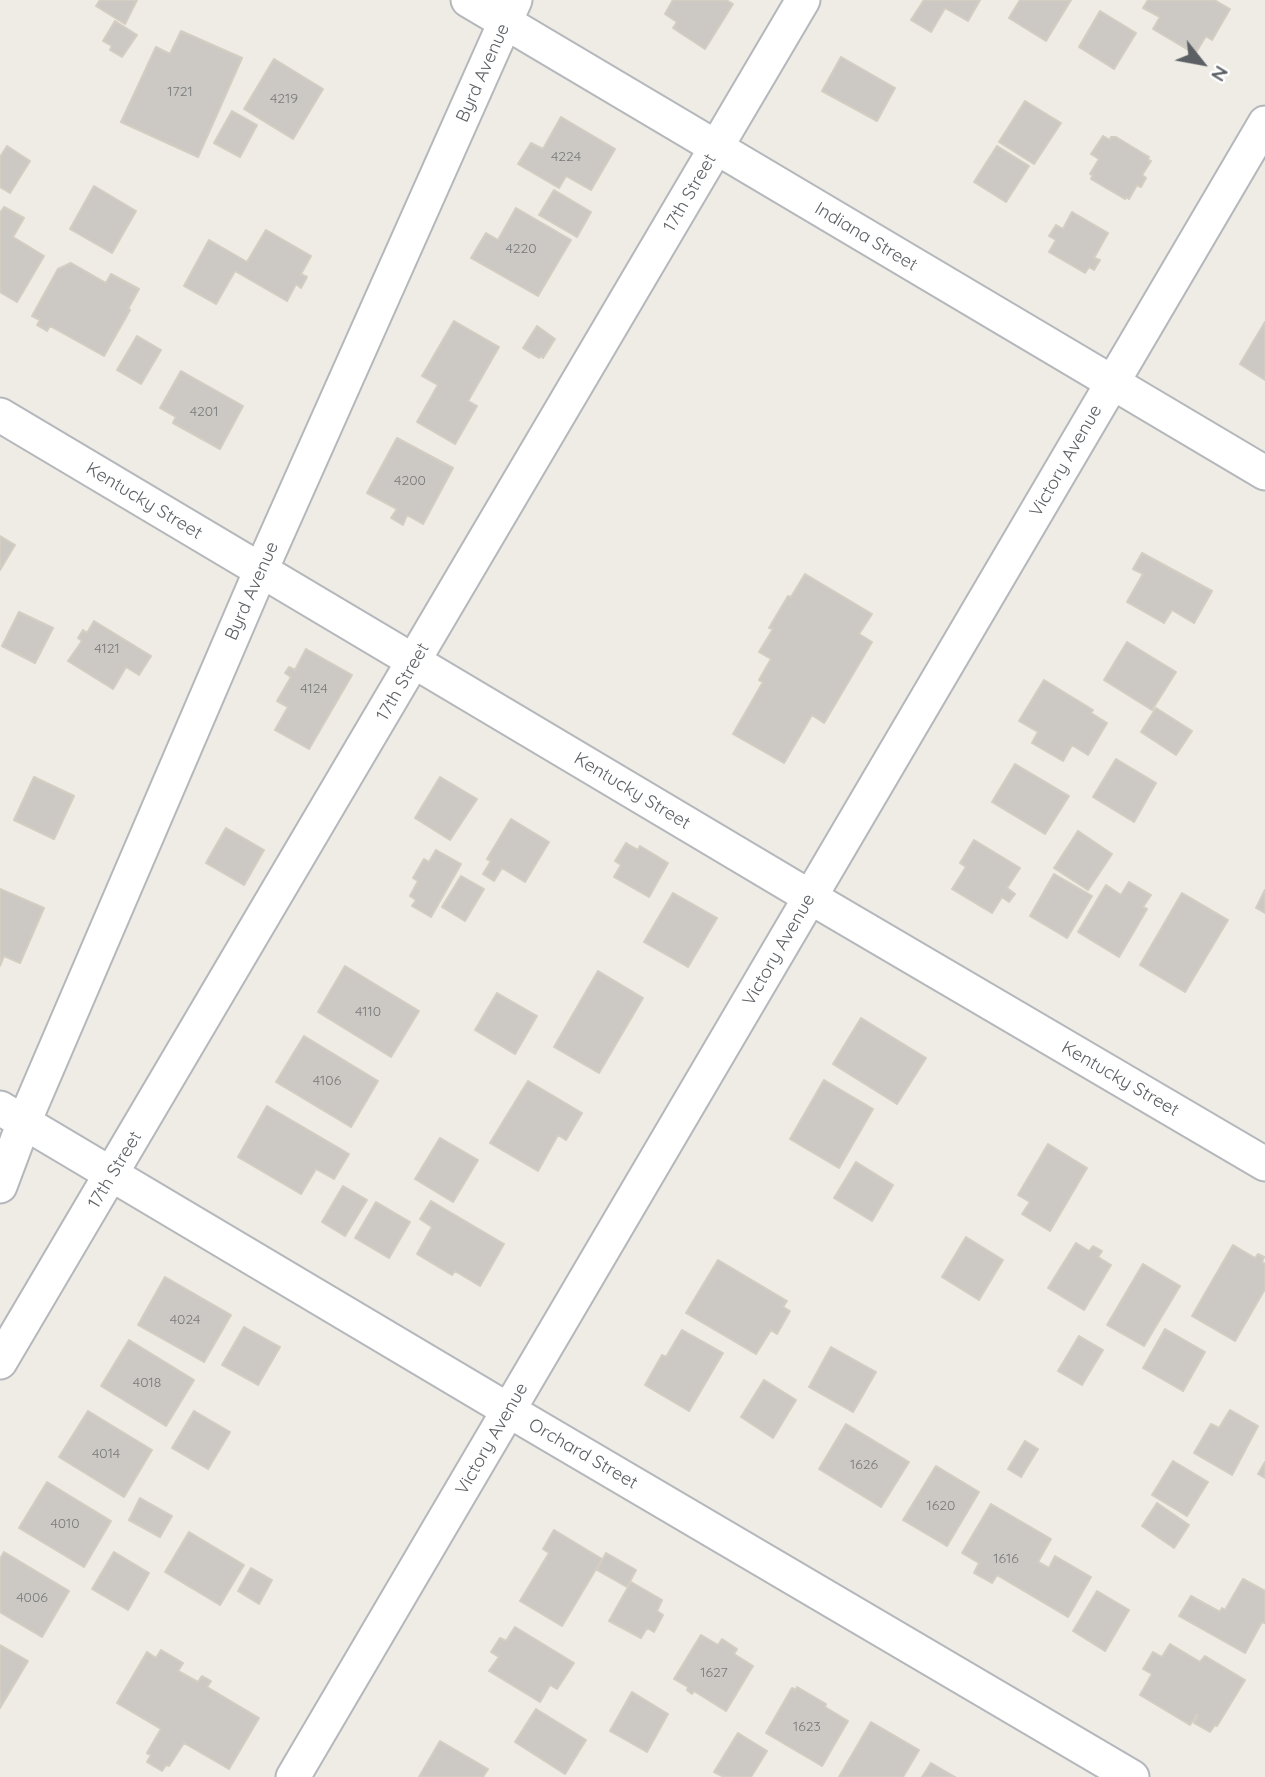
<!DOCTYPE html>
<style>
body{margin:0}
#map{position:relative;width:1265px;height:1777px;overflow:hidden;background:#eeece4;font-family:Quicksand,sans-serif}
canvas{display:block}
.north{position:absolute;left:1167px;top:28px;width:70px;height:70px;-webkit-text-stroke:5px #fff;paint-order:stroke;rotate:121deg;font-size:19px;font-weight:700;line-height:28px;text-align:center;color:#5c6064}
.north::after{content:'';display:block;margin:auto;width:24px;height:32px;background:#5c6064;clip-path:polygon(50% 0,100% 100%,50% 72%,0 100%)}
</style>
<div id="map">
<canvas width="1265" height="1777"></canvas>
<div class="north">N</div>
</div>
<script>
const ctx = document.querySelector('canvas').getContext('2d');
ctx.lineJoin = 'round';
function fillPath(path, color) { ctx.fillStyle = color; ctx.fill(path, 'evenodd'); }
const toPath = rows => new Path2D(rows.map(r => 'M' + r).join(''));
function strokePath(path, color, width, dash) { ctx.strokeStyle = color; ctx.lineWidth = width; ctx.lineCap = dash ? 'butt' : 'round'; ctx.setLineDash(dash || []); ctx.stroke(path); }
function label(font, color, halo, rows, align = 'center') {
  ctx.font = font + ' Quicksand,sans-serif'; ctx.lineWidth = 6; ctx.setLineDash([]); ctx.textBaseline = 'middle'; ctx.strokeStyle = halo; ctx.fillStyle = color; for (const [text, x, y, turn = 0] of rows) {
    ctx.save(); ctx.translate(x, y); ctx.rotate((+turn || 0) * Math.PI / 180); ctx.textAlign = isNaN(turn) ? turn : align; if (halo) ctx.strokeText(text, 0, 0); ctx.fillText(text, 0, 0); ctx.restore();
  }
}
const building = toPath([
 [100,0,137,0,125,24,96,6,100,0],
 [673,0,726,0,733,4,705,49,673,28,677,22,665,14,673,0],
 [924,0,980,0,968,21,945,8,931,32,911,20,924,0],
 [1020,0,1071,0,1046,41,1009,18,1020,0],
 [1148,0,1214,0,1230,9,1212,40,1206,36,1195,54,1153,29,1160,17,1143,8,1148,0],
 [1100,11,1136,33,1114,69,1079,47,1100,11],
 [115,21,137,35,122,57,110,50,112,46,103,41,115,21],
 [181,31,242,58,198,157,121,122,156,47,170,54,181,31],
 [841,57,895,88,877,121,822,91,841,57],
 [274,59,323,89,293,139,244,109,274,59],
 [1025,101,1061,123,1034,164,999,142,1025,101],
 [232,111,257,125,240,157,214,143,232,111],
 [561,117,615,149,591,190,566,176,559,188,518,164,531,143,543,149,561,117],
 [1103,136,1110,140,1111,137,1116,137,1149,157,1148,160,1151,161,1142,175,1146,178,1141,187,1137,185,1129,199,1126,197,1125,199,1091,179,1093,175,1090,174,1099,159,1091,154,1103,136],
 [7,146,30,161,10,193,0,187,0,157,7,146],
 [997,146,1029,166,1006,202,974,182,997,146],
 [94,186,136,211,112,253,70,229,94,186],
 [554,190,591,212,577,237,539,215,554,190],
 [4,207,24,218,13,237,44,256,17,302,0,292,0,213,4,207],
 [516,208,571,240,538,296,471,258,486,233,498,240,516,208],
 [1072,212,1108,233,1094,258,1100,260,1094,270,1089,267,1085,273,1049,252,1056,240,1049,236,1056,225,1063,229,1072,212],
 [266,230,311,256,301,274,307,277,301,288,296,284,287,301,235,271,216,304,184,286,209,240,247,262,266,230],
 [71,263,106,283,111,274,139,289,128,309,130,310,104,356,50,326,47,331,37,325,40,320,32,316,58,269,71,263],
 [454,321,499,347,468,401,477,406,455,444,417,422,438,385,422,376,454,321],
 [1265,322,1265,380,1240,364,1265,322],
 [537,326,555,339,543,358,541,356,539,358,523,348,537,326],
 [137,336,161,350,141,384,117,370,137,336],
 [181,371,243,406,220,449,173,423,176,417,160,408,181,371],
 [397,438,453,468,423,524,407,515,403,525,391,518,397,509,367,493,397,438],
 [0,536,15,545,0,570,0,536],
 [1142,553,1212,591,1194,623,1172,610,1164,623,1127,602,1143,574,1133,569,1142,553],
 [805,574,872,614,859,634,872,642,824,723,812,715,784,763,733,734,763,682,759,680,771,659,759,652,773,629,769,628,788,596,791,597,805,574],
 [19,612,53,628,35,663,2,646,19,612],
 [94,621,151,656,139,675,126,667,113,689,68,661,82,641,78,638,83,630,87,633,94,621],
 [1127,642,1176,672,1152,710,1104,680,1127,642],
 [306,649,352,675,309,749,275,730,288,707,277,701,291,677,285,673,289,667,295,670,306,649],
 [1044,680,1093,710,1091,713,1107,723,1088,755,1072,745,1063,761,1032,743,1038,732,1019,721,1044,680],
 [1156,708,1192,731,1176,755,1141,732,1156,708],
 [1116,759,1156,783,1134,822,1093,797,1116,759],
 [1015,764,1069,796,1045,834,992,802,1015,764],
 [34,777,74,796,54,839,14,820,34,777],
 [440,777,477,799,450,840,415,818,440,777],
 [511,819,549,842,525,882,502,868,494,881,483,874,491,861,487,859,511,819],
 [226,828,264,850,244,885,206,863,226,828],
 [1078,831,1112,854,1088,890,1054,868,1078,831],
 [974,840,1020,868,1007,888,1015,894,1009,902,1002,897,992,913,952,889,966,867,960,863,974,840],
 [626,843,638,850,640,846,668,863,649,897,614,877,621,865,615,861,626,843],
 [436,850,461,864,431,917,412,906,416,900,410,896,418,881,413,878,424,859,429,862,436,850],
 [1054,874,1092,896,1067,938,1030,916,1054,874],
 [461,876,484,889,465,921,442,907,461,876],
 [1129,882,1151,895,1143,907,1147,909,1119,957,1078,932,1106,885,1121,895,1129,882],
 [0,889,44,908,20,963,4,956,0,966,0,889],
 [1265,890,1265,913,1256,908,1265,890],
 [673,893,717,918,688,967,644,942,673,893],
 [1182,893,1228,920,1185,992,1140,965,1182,893],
 [345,966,419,1011,391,1057,318,1012,345,966],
 [598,971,643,998,599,1073,554,1047,598,971],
 [497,993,537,1016,515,1054,475,1030,497,993],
 [861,1018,926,1058,897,1104,833,1064,861,1018],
 [304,1036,378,1081,351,1127,276,1082,304,1036],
 [824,1080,873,1109,839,1168,790,1139,824,1080],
 [528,1081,582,1113,566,1140,558,1135,538,1171,490,1143,528,1081],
 [267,1106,349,1154,334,1179,316,1169,301,1194,238,1157,267,1106],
 [440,1138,478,1160,453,1202,415,1179,440,1138],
 [1048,1144,1087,1168,1050,1231,1022,1214,1030,1202,1018,1195,1048,1144],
 [856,1162,893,1185,872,1221,834,1198,856,1162],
 [343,1186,367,1200,345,1236,322,1222,343,1186],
 [431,1201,504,1244,480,1286,455,1271,452,1275,417,1254,432,1227,420,1219,431,1201],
 [376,1202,410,1222,389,1258,355,1238,376,1202],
 [966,1237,1003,1260,979,1300,942,1277,966,1237],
 [1076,1243,1089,1251,1093,1246,1102,1251,1098,1257,1111,1265,1084,1310,1048,1288,1076,1243],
 [1233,1245,1255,1258,1258,1254,1264,1257,1262,1262,1265,1264,1265,1289,1235,1341,1192,1316,1233,1245],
 [718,1260,787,1301,783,1307,790,1311,777,1334,771,1330,756,1354,686,1313,718,1260],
 [1143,1264,1180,1286,1144,1346,1107,1325,1143,1264],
 [165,1277,231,1315,204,1362,138,1325,165,1277],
 [244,1327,280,1347,258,1385,222,1365,244,1327],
 [1165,1329,1205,1352,1183,1391,1143,1368,1165,1329],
 [682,1330,723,1353,689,1411,645,1385,662,1355,666,1357,682,1330],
 [1079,1336,1103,1350,1082,1385,1058,1371,1079,1336],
 [129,1340,194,1380,166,1426,101,1386,129,1340],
 [831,1347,876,1372,853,1412,809,1387,831,1347],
 [764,1380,796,1400,773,1438,741,1417,764,1380],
 [1230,1410,1258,1426,1232,1475,1194,1453,1211,1424,1219,1428,1230,1410],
 [88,1411,152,1450,124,1497,59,1457,88,1411],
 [194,1411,230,1432,208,1469,172,1448,194,1411],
 [846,1424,909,1462,881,1507,819,1469,846,1424],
 [1025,1441,1038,1449,1021,1477,1008,1469,1025,1441],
 [1173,1461,1208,1482,1187,1516,1152,1495,1173,1461],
 [1265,1462,1265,1478,1258,1474,1265,1462],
 [936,1466,979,1492,947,1546,903,1520,936,1466],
 [47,1482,111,1521,84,1567,19,1528,47,1482],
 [140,1498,172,1516,160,1537,129,1520,140,1498],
 [1157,1503,1189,1525,1174,1548,1142,1526,1157,1503],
 [991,1504,1051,1539,1038,1562,1049,1568,1055,1556,1091,1577,1068,1617,997,1575,992,1583,974,1573,979,1563,962,1553,991,1504],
 [554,1530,602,1559,562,1626,520,1601,549,1553,543,1549,554,1530],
 [189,1532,244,1565,220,1605,165,1572,189,1532],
 [4,1552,69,1591,42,1637,0,1612,0,1559,4,1552],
 [114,1552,149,1573,128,1610,92,1589,114,1552],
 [606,1553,636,1570,627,1587,597,1570,606,1553],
 [251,1568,272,1580,259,1604,238,1591,251,1568],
 [1243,1579,1265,1591,1265,1623,1262,1622,1245,1653,1179,1616,1191,1596,1220,1612,1222,1608,1225,1610,1243,1579],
 [631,1582,662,1600,657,1611,663,1615,654,1632,647,1628,641,1638,609,1621,631,1582],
 [1097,1591,1129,1610,1105,1651,1073,1631,1097,1591],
 [515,1627,574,1663,557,1689,550,1685,540,1702,489,1671,499,1657,491,1652,500,1638,506,1641,515,1627],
 [701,1635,718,1645,722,1639,737,1649,734,1654,753,1666,726,1711,694,1691,692,1694,687,1690,688,1687,674,1679,701,1635],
 [1170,1644,1200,1662,1205,1656,1245,1680,1217,1726,1215,1725,1210,1732,1194,1723,1198,1715,1197,1714,1190,1725,1140,1695,1152,1674,1143,1669,1153,1652,1162,1657,1170,1644],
 [0,1645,28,1661,0,1708,0,1645],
 [161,1650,183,1663,178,1671,198,1682,202,1676,211,1681,207,1687,259,1718,229,1769,184,1743,169,1766,166,1765,162,1771,147,1762,151,1755,147,1753,161,1729,117,1703,147,1652,156,1658,161,1650],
 [797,1687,826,1704,825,1707,848,1721,822,1766,766,1733,792,1688,796,1690,797,1687],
 [632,1692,668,1714,647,1752,610,1731,632,1692],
 [536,1709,586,1740,565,1774,515,1742,536,1709],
 [871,1722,919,1750,903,1777,839,1777,871,1722],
 [738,1733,767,1751,751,1777,724,1777,714,1772,738,1733],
 [440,1741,488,1769,483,1777,419,1777,440,1741],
 [931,1763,955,1777,922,1777,931,1763]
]);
fillPath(building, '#ccc8c3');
strokePath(building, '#d3cdc2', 2);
const minor = toPath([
 [468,0,1265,473],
 [0,415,810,897,1265,1164],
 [0,1108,508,1410,1132,1777],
 [0,1186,24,1122,261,570,515,0],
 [0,1362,803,0],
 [293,1777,1265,123]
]);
strokePath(minor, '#b4b7bb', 37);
strokePath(minor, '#fff', 33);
label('14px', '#787a7c', null, [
 ["1721",180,92],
 ["4219",284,99],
 ["4224",566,157],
 ["4220",521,249],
 ["4201",204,412],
 ["4200",410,481],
 ["4121",107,649],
 ["4124",314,689],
 ["4110",368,1012],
 ["4106",327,1081],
 ["4024",185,1320],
 ["4018",147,1383],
 ["4014",106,1454],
 ["1626",864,1465],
 ["1620",941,1506],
 ["4010",65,1524],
 ["1616",1006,1559],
 ["4006",32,1598],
 ["1627",714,1673],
 ["1623",807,1727]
]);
label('18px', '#5c6064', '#fff', [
 ["Byrd Avenue",483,73,-66],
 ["17th Street",690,193,-60],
 ["Indiana Street",866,237,31],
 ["Victory Avenue",1066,461,-60],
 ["Kentucky Street",144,501,31],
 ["Byrd Avenue",252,591,-66],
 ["17th Street",403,682,-60],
 ["Kentucky Street",632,791,31],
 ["Victory Avenue",779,950,-60],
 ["Kentucky Street",1120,1079,30],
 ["17th Street",115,1170,-59],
 ["Victory Avenue",492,1439,-60],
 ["Orchard Street",583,1454,30]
]);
</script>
